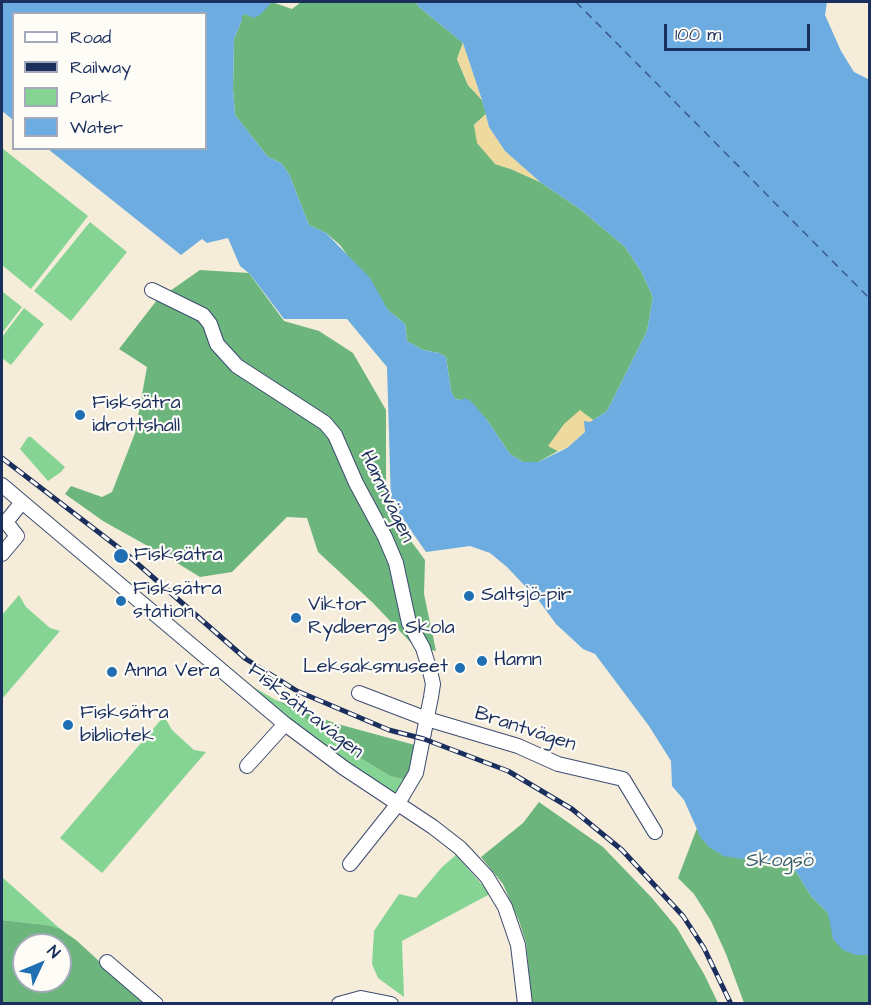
<!DOCTYPE html>
<meta charset="utf-8">
<style>
body{margin:0}
#map{position:relative;width:871px;height:1005px;overflow:hidden;background:#f5edd9;font-family:"Architects Daughter",sans-serif}
canvas{display:block}
.frame{position:absolute;inset:0;border:3px solid #1b2f5e;pointer-events:none}
.legend{position:absolute;left:12px;top:12px;width:195px;height:138px;box-sizing:border-box;background:#fdfcf7;border:2px solid #a3aaba;margin:0;padding:8px 10px;list-style:none;font-size:18px;color:#1b2f5e}
.legend li{display:flex;align-items:center;gap:12px;height:30px}
.legend b{width:30px;border:2px solid #a3aaba}
.north{position:absolute;left:12px;top:933px;width:60px;height:60px;box-sizing:border-box;background:#fdfcf7;border:2px solid #a3aaba;border-radius:50%;rotate:46deg;font-size:16px;font-weight:700;line-height:24px;text-align:center;color:#1b2f5e}
.north::after{content:'';display:block;margin:auto;width:21px;height:27px;background:#1f6fb2;clip-path:polygon(50% 0,100% 100%,50% 72%,0 100%)}
.scale{position:absolute;left:664px;top:24px;width:146px;height:27px;box-sizing:border-box;border:3px solid #1b2f5e;border-top:0;padding-left:8px;font-size:18px;line-height:21px;white-space:nowrap;color:#1b2f5e;-webkit-text-stroke:4px #fdfcf7;paint-order:stroke}
</style>
<div id="map">
<canvas width="871" height="1005"></canvas>
<div class="frame"></div>
<ul class="legend">
<li><b style="height:8px;background:#fff"></b>Road</li>
<li><b style="height:8px;background:#1b2f5e"></b>Railway</li>
<li><b style="height:16px;background:#85d494"></b>Park</li>
<li><b style="height:16px;background:#6dace0"></b>Water</li>
</ul>
<div class="north">N</div>
<div class="scale">100 m</div>
</div>
<script>
const ctx = document.querySelector('canvas').getContext('2d');
ctx.lineJoin = 'round';
function fillPath(path, color) { ctx.fillStyle = color; ctx.fill(path, 'evenodd'); }
const toPath = rows => new Path2D(rows.map(r => 'M' + r).join(''));
function strokePath(path, color, width, dash) { ctx.strokeStyle = color; ctx.lineWidth = width; ctx.lineCap = dash ? 'butt' : 'round'; ctx.setLineDash(dash || []); ctx.stroke(path); }
function label(font, color, halo, rows, align = 'center') {
  ctx.font = font + ' "Architects Daughter",sans-serif'; ctx.lineWidth = 4.5; ctx.setLineDash([]); ctx.textBaseline = 'middle'; ctx.strokeStyle = halo; ctx.fillStyle = color; for (const [text, x, y, turn = 0] of rows) {
    ctx.save(); ctx.translate(x, y); ctx.rotate((+turn || 0) * Math.PI / 180); ctx.textAlign = isNaN(turn) ? turn : align; if (halo) ctx.strokeText(text, 0, 0); ctx.fillText(text, 0, 0); ctx.restore();
  }
}
fillPath(toPath([
 [2,148,88,216,31,289,2,265],
 [90,222,127,252,71,321,34,291],
 [3,292,22,307,2,333,2,293],
 [24,308,44,324,11,365,2,358,2,337],
 [28,437,31,437,65,467,61,472,48,481,20,449],
 [19,595,26,607,50,628,60,631,2,699,2,615],
 [243,681,300,714,329,733,355,755,390,776,407,780,402,789,394,793,385,792,291,722],
 [164,716,172,730,194,750,206,752,102,873,60,838],
 [456,855,490,894,402,941,404,997,378,978,372,964,374,931,399,894,416,898,442,867],
 [2,877,58,927,65,932,46,925,2,920]
]), '#85d494');
fillPath(toPath([
 [272,2,292,9,301,2,416,2,418,6,463,43,457,59,468,85,482,100,486,114,474,125,495,164,511,169,540,182,580,209,625,247,641,271,653,297,647,331,607,411,593,420,580,411,549,446,558,451,538,462,523,462,510,454,487,420,461,400,455,399,451,391,446,357,439,353,423,350,407,341,405,324,388,310,340,245,326,233,309,225,289,174,281,163,268,157,235,115,233,89,234,39,242,20,241,16,245,14,250,15],
 [200,270,249,273,284,321,319,331,353,353,386,410,386,507,425,560,424,594,436,651,414,646,373,603,318,552,307,518,287,517,232,572,200,577,169,558,103,521,65,494,71,486,102,497,112,492,135,433,147,367,119,349,157,300],
 [276,700,334,723,415,745,411,770,407,780,390,776,355,755,329,733],
 [539,802,603,847,652,898,677,928,704,974,718,1003,532,1003,526,943,519,921,503,884,481,857,523,823],
 [697,828,701,838,742,859,760,858,787,865,795,870,811,896,828,913,856,955,869,955,869,1003,744,1003,726,954,711,921,694,894,678,878],
 [2,920,46,925,60,929,76,940,145,1003,2,1003],
 [24,945,60,945,60,981,24,981]
]), '#6cb67e');
fillPath(toPath([
 [463,43,482,100,468,85,457,59],
 [486,114,489,127,505,151,540,182,511,169,495,164,477,143,474,125],
 [580,410,593,420,585,432,567,448,558,451,548,446,564,424]
]), '#eeda9e');
fillPath(toPath([
 [2,2,272,2,261,14,254,18,245,14,242,16,242,20,234,39,233,89,235,115,268,157,281,163,289,174,309,225,326,233,370,278,388,310,405,324,407,341,423,350,439,353,446,357,451,391,455,399,461,400,465,398,472,402,487,420,510,454,523,462,538,462,567,448,585,432,584,421,590,422,607,411,647,331,653,297,641,271,625,247,580,209,540,182,505,151,489,127,482,100,463,43,418,6,416,2,827,2,825,15,841,51,854,72,870,80,869,955,856,955,843,950,833,939,828,913,811,896,795,870,787,865,760,858,742,859,724,856,709,847,701,838,684,800,672,786,671,761,649,726,595,654,583,649,556,624,540,602,507,567,490,553,470,546,426,552,391,502,387,367,347,319,284,319,250,274,240,266,228,238,207,243,202,239,181,255,48,149,206,148,206,14,14,14,13,120,2,111]
]), '#6dace0');
strokePath(toPath([
 [576,2,870,299]
]), '#385b8c', 1.5, [8, 6]);
const minor = toPath([
 [152,290,203,315,210,324,217,344,237,366,325,423,335,435,356,483,385,537,396,563,409,623,423,648,430,671,433,684,431,697,416,773,397,805,350,864],
 [2,485,285,724,344,768,433,827,460,848,487,877,505,907,518,945,525,1004],
 [2,554,17,536,6,522,22,502],
 [359,693,427,719,518,746,558,764,623,779,655,832],
 [247,766,285,724],
 [107,962,156,1004],
 [339,1004,361,998,391,1004]
]);
strokePath(minor, '#3c4c70', 16);
strokePath(minor, '#fff', 14);
const rail = toPath([
 [2,458,123,551,246,659,297,691,389,730,424,739,508,771,572,809,622,850,683,916,704,948,731,1004]
]);
strokePath(rail, '#1b2f5e', 5);
strokePath(rail, '#fdfcf7', 3, [9]);
for (const [x, y, r, color] of [
 [80,415,6,"#1f6fb2"],
 [121,556,8,"#1f6fb2"],
 [469,596,6,"#1f6fb2"],
 [121,601,6,"#1f6fb2"],
 [296,618,6,"#1f6fb2"],
 [482,661,6,"#1f6fb2"],
 [460,668,6,"#1f6fb2"],
 [112,672,6,"#1f6fb2"],
 [68,725,6,"#1f6fb2"]
]) { const dot = new Path2D(); dot.arc(x, y, r, 0, 2 * Math.PI); ctx.fillStyle = color; ctx.fill(dot); strokePath(dot, '#fdfcf7', 2); }
label('20px', '#1b2f5e', '#fdfcf7', [
 ["Fisksätra",92,404],
 ["idrottshall",92,427],
 ["Fisksätra",134,556],
 ["Fisksätra",133,590],
 ["station",133,613],
 ["Saltsjö-pir",481,596],
 ["Viktor",308,606],
 ["Rydbergs Skola",308,629],
 ["Hamn",494,661],
 ["Leksaksmuseet",448,668,"right"],
 ["Anna Vera",124,672],
 ["Fisksätra",80,714],
 ["bibliotek",80,737]
], 'left');
label('20px', '#1b2f5e', '#fdfcf7', [
 ["Hamnvägen",386,497,64],
 ["Fisksätravägen",305,712,38],
 ["Brantvägen",525,730,18]
]);
label('20px', '#3b616e', '#fdfcf7', [
 ["Skogsö",780,862]
]);
</script>
